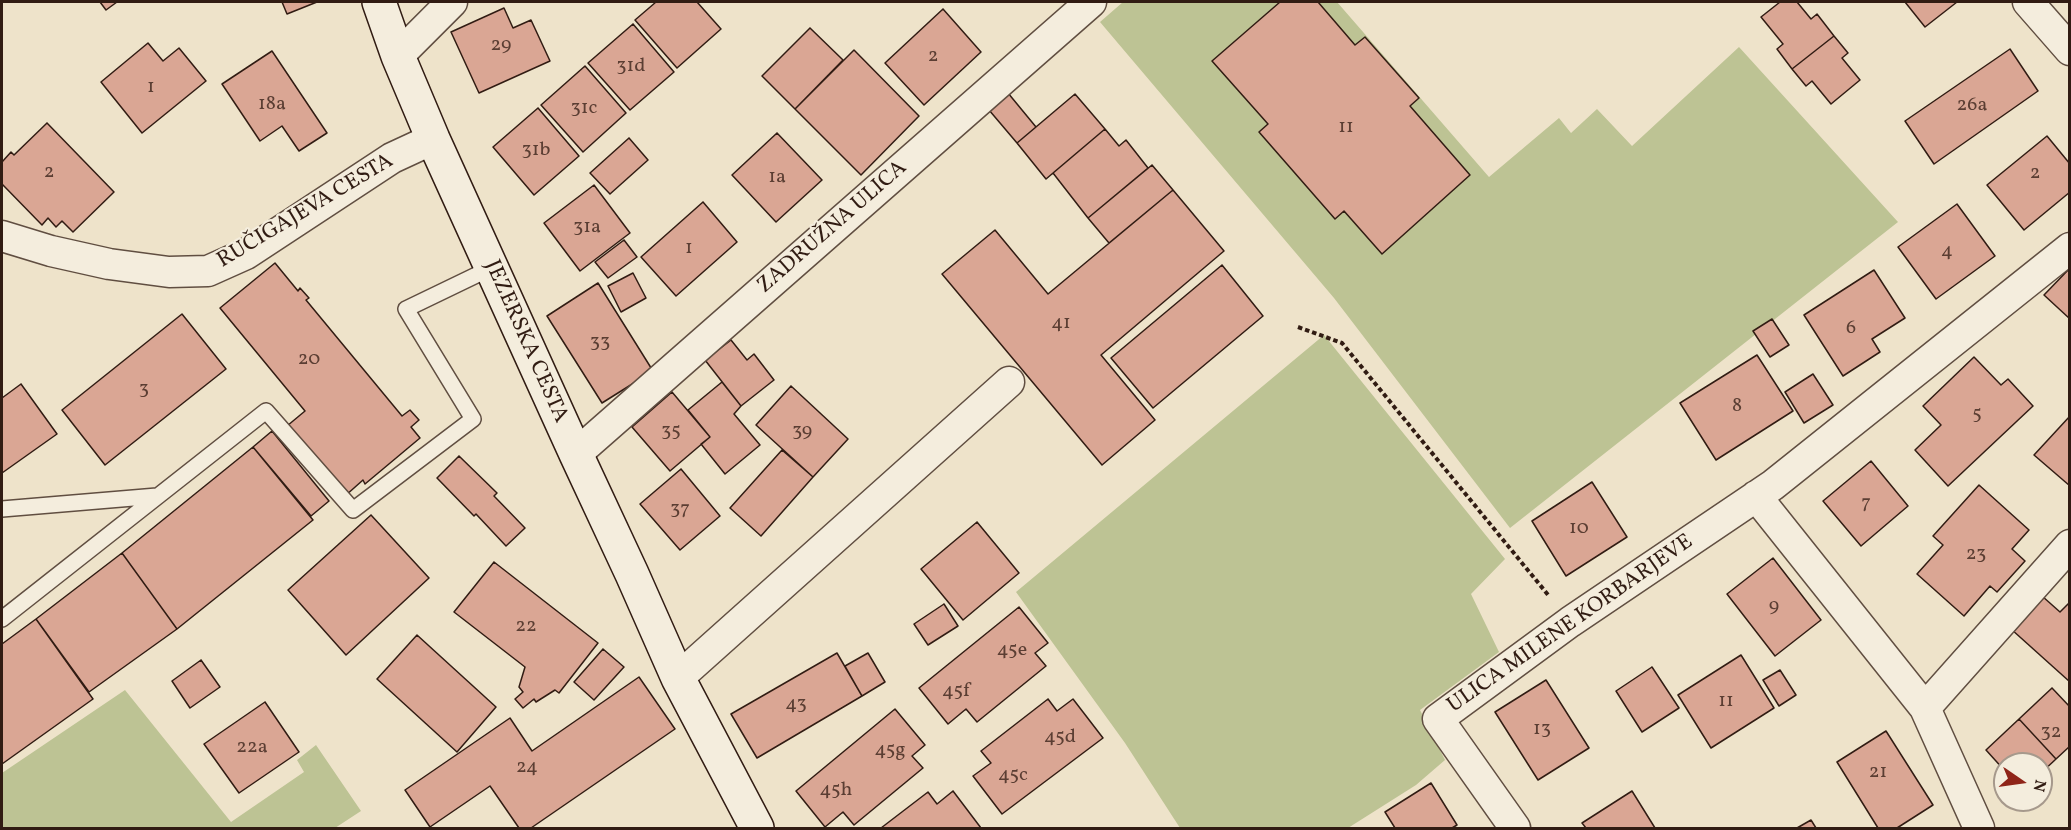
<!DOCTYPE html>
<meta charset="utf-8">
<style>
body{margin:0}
#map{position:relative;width:2071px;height:830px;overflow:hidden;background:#eee3ca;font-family:Vollkorn,serif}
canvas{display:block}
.frame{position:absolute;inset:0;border:3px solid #311c13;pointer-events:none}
.north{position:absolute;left:1993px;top:752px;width:60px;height:60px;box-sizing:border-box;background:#f4eddd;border:2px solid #a6998c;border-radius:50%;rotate:103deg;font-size:16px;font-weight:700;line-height:24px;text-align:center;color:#311c13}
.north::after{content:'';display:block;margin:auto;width:21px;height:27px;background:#8f2418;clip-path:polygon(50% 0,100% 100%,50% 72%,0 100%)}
</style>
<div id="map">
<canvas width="2071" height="830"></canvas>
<div class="frame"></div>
<div class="north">N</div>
</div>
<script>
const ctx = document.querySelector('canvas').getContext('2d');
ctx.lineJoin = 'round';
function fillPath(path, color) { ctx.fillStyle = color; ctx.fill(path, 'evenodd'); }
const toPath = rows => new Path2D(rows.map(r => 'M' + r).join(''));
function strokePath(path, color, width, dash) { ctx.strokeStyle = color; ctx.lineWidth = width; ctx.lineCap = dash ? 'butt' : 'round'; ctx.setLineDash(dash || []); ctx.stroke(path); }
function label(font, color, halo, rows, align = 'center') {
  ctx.font = font + ' Vollkorn,serif'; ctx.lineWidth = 4.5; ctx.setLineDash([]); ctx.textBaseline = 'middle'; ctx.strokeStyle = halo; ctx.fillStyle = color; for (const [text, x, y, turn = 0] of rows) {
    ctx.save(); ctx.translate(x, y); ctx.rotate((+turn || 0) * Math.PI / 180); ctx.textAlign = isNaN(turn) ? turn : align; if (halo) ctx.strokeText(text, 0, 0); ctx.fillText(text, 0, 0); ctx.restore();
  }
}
fillPath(toPath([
 [1123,2,1337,2,1489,177,1559,118,1571,133,1597,109,1632,146,1739,47,1898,222,1510,528,1334,298,1100,22],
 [1324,335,1505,559,1471,594,1499,652,1420,710,1445,760,1416,785,1348,828,1180,828,1125,743,1016,592],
 [125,690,231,822,304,772,297,760,316,745,361,811,335,828,2,828,2,773]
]), '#bdc394');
const building = toPath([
 [100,2,117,2,106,10,100,2],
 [282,2,317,2,287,14,282,2],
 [656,2,697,2,721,29,677,68,635,20,656,2],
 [1280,2,1318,2,1355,45,1365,37,1419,98,1410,106,1470,175,1382,254,1344,211,1335,219,1259,132,1268,124,1212,61,1280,2],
 [1780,2,1797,2,1811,19,1817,14,1834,36,1792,69,1777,49,1783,44,1761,17,1780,2],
 [1905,2,1957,2,1925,27,1905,2],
 [504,8,513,28,531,20,550,61,479,93,451,32,504,8],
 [943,9,981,52,924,105,885,63,943,9],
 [633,24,674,72,630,110,588,63,633,24],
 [810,28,843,60,795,109,762,76,810,28],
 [1834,36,1848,53,1842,58,1860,80,1831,104,1812,81,1806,86,1792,69,1834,36],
 [148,43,163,61,179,48,206,81,142,133,101,82,148,43],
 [2010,49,2038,91,1934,164,1905,121,2010,49],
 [854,50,919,116,861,175,795,109,854,50],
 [272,51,327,133,299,151,282,126,260,141,222,84,272,51],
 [585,66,626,113,583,152,541,105,585,66],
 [1008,93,1036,127,1017,143,989,110,1008,93],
 [1075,94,1105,129,1046,179,1017,143,1075,94],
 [538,108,579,156,534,195,493,147,538,108],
 [47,123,114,192,73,232,62,221,56,227,48,218,42,225,2,184,2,162,11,152,14,155,47,123],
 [1105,129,1119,146,1126,140,1148,168,1088,218,1053,173,1105,129],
 [777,133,822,180,776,222,732,175,777,133],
 [2047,136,2070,164,2070,192,2024,230,1987,185,2047,136],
 [629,138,648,160,610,194,590,173,629,138],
 [1152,165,1173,190,1109,243,1088,218,1152,165],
 [594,185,630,233,580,271,544,223,594,185],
 [1173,190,1224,251,1101,355,1155,420,1102,465,942,274,995,230,1048,294,1173,190],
 [703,202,737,242,676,296,641,257,703,202],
 [1957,204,1995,256,1936,299,1898,247,1957,204],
 [624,240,637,257,608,278,595,262,624,240],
 [275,263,298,291,300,288,309,298,306,300,402,416,410,410,419,420,411,427,420,438,365,484,363,480,345,496,287,426,305,411,220,308,275,263],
 [1222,265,1263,316,1153,408,1111,358,1222,265],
 [2070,268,2070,319,2044,295,2070,268],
 [1874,270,1905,318,1872,339,1880,352,1843,376,1804,315,1874,270],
 [633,273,646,298,621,312,608,286,633,273],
 [598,283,653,371,602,403,547,316,598,283],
 [182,314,226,369,105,465,62,410,182,314],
 [1772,319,1789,345,1770,357,1753,331,1772,319],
 [731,340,747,360,754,354,774,380,741,406,705,360,731,340],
 [1757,355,1793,411,1716,460,1680,403,1757,355],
 [1974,357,2001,385,2008,379,2033,406,1948,486,1915,450,1941,425,1923,406,1974,357],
 [1813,374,1833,405,1804,423,1785,392,1813,374],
 [722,382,741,406,734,414,760,445,725,474,701,444,710,437,688,410,722,382],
 [21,384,57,434,2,473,2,398,21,384],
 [791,386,848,439,813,477,756,425,791,386],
 [672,392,710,437,670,471,632,427,672,392],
 [2070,416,2070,486,2034,455,2070,416],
 [272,431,329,501,311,516,253,447,272,431],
 [253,447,313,520,177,629,122,553,253,447],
 [782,450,813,477,761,536,730,508,782,450],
 [459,456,497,493,494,496,525,528,506,546,476,514,474,516,437,478,459,456],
 [1871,461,1908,506,1861,546,1823,501,1871,461],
 [681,469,720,516,680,550,640,504,681,469],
 [1592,482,1627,537,1566,576,1532,521,1592,482],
 [1979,485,2029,530,2012,549,2025,561,1997,592,1990,586,1964,616,1917,574,1943,545,1933,536,1979,485],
 [371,515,429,578,346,655,288,590,371,515],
 [977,522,1019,573,963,620,921,569,977,522],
 [122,553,177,629,89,692,36,619,122,553],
 [1773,558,1821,620,1775,656,1727,594,1773,558],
 [494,562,598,643,559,693,555,690,536,702,534,699,523,708,515,699,523,692,519,687,525,667,454,612,494,562],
 [2042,596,2060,612,2070,602,2070,682,2011,629,2042,596],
 [944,604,958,626,928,645,914,624,944,604],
 [1019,607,1048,643,1035,653,1046,666,977,722,966,709,948,724,919,688,1019,607],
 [36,619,93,699,2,764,2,644,36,619],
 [417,635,496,707,457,752,377,679,417,635],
 [603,649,624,667,594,700,574,682,603,649],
 [837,653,862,696,757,758,731,714,837,653],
 [868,653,885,682,862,696,845,666,868,653],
 [1741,655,1774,708,1711,748,1678,695,1741,655],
 [201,660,220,687,190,708,172,681,201,660],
 [1652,667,1679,708,1642,732,1616,691,1652,667],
 [1780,670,1796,695,1779,706,1763,680,1780,670],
 [639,677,675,729,531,828,519,828,490,786,430,827,405,790,510,718,532,751,639,677],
 [1546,680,1589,748,1538,780,1495,712,1546,680],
 [2052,688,2070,707,2070,746,2056,759,2019,719,2052,688],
 [1048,699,1057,711,1073,699,1103,738,1002,814,973,776,991,763,981,751,1048,699],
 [265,702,299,752,239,793,204,744,265,702],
 [895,709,925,745,912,756,923,768,854,825,843,812,825,827,796,791,895,709],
 [2019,719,2056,759,2041,773,2041,764,2005,764,2005,771,1986,750,2019,719],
 [1886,731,1933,805,1897,828,1878,828,1837,762,1886,731],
 [1431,783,1457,825,1452,828,1395,828,1385,812,1431,783],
 [953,791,981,828,881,828,928,792,937,804,953,791],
 [1632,791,1655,828,1586,828,1582,823,1632,791],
 [1811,820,1816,828,1797,828,1811,820]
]);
fillPath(building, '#daa694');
strokePath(building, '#311c13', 1.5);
const lane = toPath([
 [2,509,157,496],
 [2,619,266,411,353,510,473,419,406,309,491,268]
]);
const street = toPath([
 [2028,2,2070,50],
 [398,56,452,2],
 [2,236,51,251,109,264,169,272,208,271,246,254,392,158,433,139],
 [576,454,1091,2],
 [1756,496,1925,708],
 [678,678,1009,382],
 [1515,828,1438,719,1570,622,1773,485,2070,248],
 [1979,828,1925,708,2070,545]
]);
const secondary = toPath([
 [379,2,398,56,433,139,576,454,632,574,678,678,757,828]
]);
strokePath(lane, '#604e41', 18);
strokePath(street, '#604e41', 33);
strokePath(secondary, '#311c13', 36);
strokePath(toPath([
 [1298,327,1342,343,1549,596]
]), '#311c13', 4, [4.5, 3]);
strokePath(lane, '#f4eddd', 15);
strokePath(street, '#f4eddd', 30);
strokePath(secondary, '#f4eddd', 33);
label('20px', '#5b3e33', null, [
 ["29",501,46],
 ["2",933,57],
 ["31d",631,67],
 ["1",151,88],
 ["18a",272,105],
 ["26a",1972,106],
 ["31c",584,109],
 ["11",1346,128],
 ["31b",536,151],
 ["2",49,173],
 ["2",2035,174],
 ["1a",777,178],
 ["31a",587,228],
 ["1",689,249],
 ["4",1947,252],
 ["41",1061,324],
 ["6",1851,329],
 ["33",600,343],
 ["20",309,360],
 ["3",144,390],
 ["8",1737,407],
 ["5",1977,415],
 ["35",671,432],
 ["39",802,432],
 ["7",1866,504],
 ["37",680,510],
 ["10",1579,529],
 ["23",1976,555],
 ["9",1774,607],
 ["22",526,627],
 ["45e",1012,651],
 ["45f",956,692],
 ["11",1726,702],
 ["43",796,705],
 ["13",1542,730],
 ["32",2051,733],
 ["45d",1060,738],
 ["22a",252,748],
 ["45g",890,751],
 ["24",527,768],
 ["21",1878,773],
 ["45c",1013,776],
 ["45h",836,791]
]);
label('22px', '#311c13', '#f4eddd', [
 ["RUČIGAJEVA CESTA",306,212,-31],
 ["ZADRUŽNA ULICA",833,228,-41],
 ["JEZERSKA CESTA",525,342,66],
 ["ULICA MILENE KORBARJEVE",1571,625,-35]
]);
</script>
